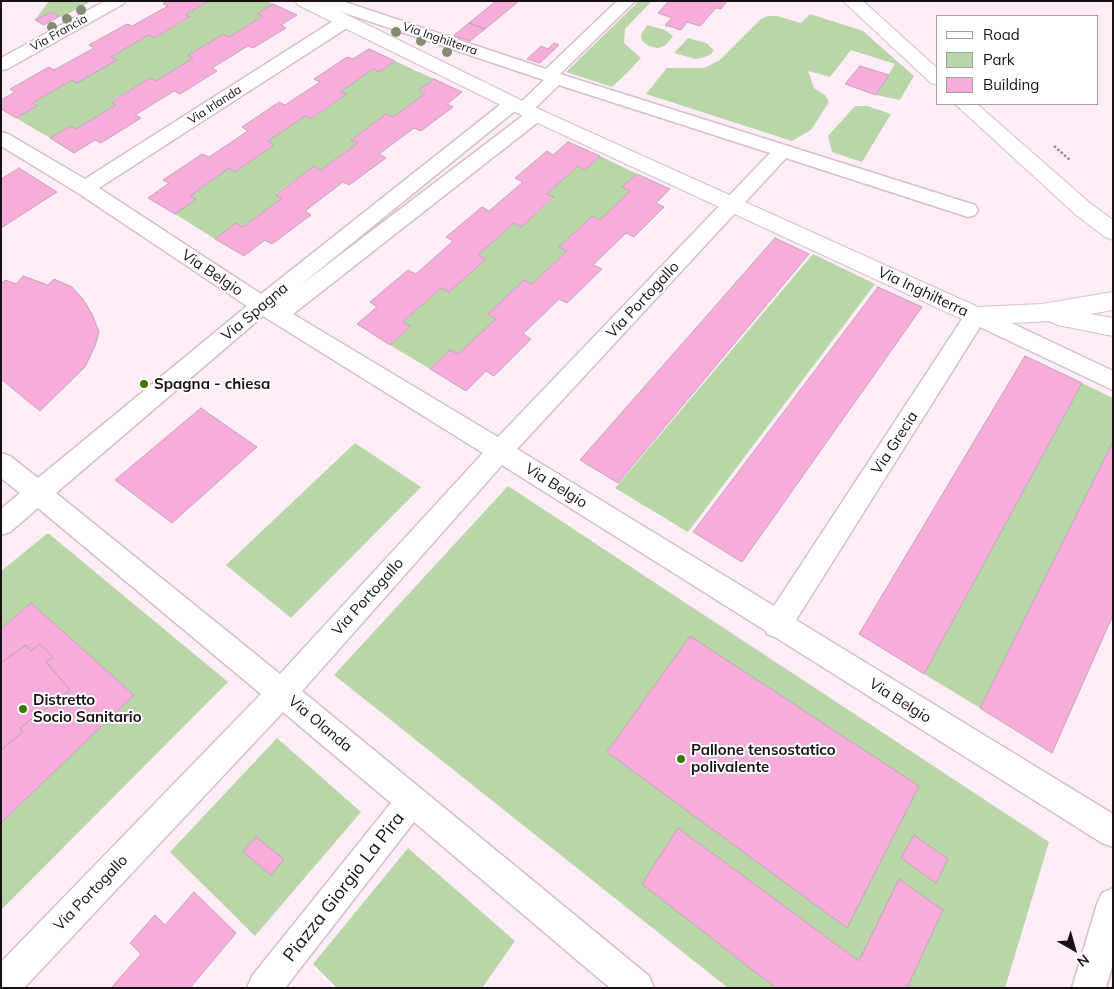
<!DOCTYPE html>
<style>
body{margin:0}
#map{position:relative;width:1114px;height:989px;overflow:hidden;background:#feedf6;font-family:Mulish,sans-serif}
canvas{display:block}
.frame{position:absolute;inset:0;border:2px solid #1a1117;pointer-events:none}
.legend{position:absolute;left:936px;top:15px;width:162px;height:90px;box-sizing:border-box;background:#fff;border:1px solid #a3a0a2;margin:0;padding:6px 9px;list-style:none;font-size:15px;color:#1a1117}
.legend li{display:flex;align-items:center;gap:10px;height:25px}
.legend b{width:25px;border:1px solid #a3a0a2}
.north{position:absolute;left:1049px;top:924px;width:50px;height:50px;-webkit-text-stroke:4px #fff;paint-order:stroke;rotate:142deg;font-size:14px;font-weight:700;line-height:20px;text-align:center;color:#1a1117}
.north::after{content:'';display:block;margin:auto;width:18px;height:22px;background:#1a1117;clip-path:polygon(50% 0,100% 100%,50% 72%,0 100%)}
</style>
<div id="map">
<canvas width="1114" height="989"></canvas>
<div class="frame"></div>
<ul class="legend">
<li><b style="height:6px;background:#fff"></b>Road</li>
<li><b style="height:14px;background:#b9d6a8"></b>Park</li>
<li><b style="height:14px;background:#f8acdb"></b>Building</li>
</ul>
<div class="north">N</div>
</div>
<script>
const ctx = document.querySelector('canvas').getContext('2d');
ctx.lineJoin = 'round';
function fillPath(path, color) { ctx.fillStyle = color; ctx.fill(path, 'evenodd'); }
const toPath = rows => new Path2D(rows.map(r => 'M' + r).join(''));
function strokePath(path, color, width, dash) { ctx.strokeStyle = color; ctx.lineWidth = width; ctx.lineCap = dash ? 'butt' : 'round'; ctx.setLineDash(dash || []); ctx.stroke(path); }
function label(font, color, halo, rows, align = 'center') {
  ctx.font = font + ' Mulish,sans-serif'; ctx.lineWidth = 4; ctx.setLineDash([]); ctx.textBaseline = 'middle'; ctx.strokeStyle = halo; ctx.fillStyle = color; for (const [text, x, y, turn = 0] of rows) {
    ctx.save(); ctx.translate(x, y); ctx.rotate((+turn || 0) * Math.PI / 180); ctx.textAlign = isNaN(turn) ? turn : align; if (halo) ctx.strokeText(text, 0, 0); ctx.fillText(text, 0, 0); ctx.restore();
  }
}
fillPath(toPath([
 [49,1,92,1,62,17,51,12,35,20],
 [209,1,267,1,273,4,258,14,262,16,229,37,224,34,189,55,193,58,156,81,150,78,111,101,116,105,76,129,71,126,50,138,16,118,37,106,32,103,72,80,116,60,111,57,149,35,154,38,190,18,185,15],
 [639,1,652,1,625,29,624,43,641,58,628,72,612,87,566,72],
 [810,14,863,31,914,76,900,100,876,95,895,64,851,50,830,77,808,71,814,88,825,95,829,102,811,130,792,141,646,94,667,68,704,68,720,60,761,19,768,16,777,16,801,23],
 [647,25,665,30,673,36,665,46,658,48,649,46,642,41,641,35],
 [688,38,706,43,714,50,711,54,702,58,695,59,674,53],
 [395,61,434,79,419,90,425,94,393,117,386,114,352,139,358,143,321,170,314,166,276,194,282,198,243,227,215,239,175,214,195,200,190,196,229,168,235,172,274,145,268,141,305,116,312,119,346,95,340,92,373,69,379,72],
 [855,106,867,106,891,114,862,162,832,152,828,136],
 [600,156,637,174,623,187,630,191,600,220,592,216,560,246,567,251,532,284,524,280,488,314,496,319,458,354,450,350,430,369,390,345,411,327,403,322,441,288,449,292,486,259,478,255,514,223,521,227,554,198,547,194,578,166,585,170],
 [813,254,875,284,688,532,615,488],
 [1082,383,1113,398,1113,441,980,708,924,674],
 [355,443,421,487,291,618,226,565],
 [508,486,1049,842,1005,988,728,988,334,675],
 [48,533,228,682,1,910,1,823,133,695,31,603,1,629,1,571],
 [277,738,361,812,255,936,170,852],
 [408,848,515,941,482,988,337,988,313,964]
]), '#b9d6a8');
const building = toPath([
 [167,1,209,1,185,15,190,17,154,38,149,35,111,57,117,60,77,83,72,80,32,103,37,106,16,118,1,109,1,100,15,92,10,89,49,67,54,70,94,48,89,45,127,24,132,26,168,6,163,4,167,1],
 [496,1,519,1,485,29,469,23,496,1],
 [669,1,727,1,721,9,716,8,700,26,687,22,681,30,665,25,672,18,658,13,669,1],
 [273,4,297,15,281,25,286,28,253,48,248,46,212,68,217,71,180,94,174,91,135,115,141,118,101,143,95,140,74,153,50,138,71,126,76,129,116,105,111,102,150,78,156,81,193,58,188,55,224,34,229,37,263,16,257,14,273,4],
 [51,12,60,16,44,25,35,20,51,12],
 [469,23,485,29,470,41,453,36,469,23],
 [554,43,559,45,540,63,527,59,541,46,548,49,554,43],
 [369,49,395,61,379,72,373,69,340,92,347,94,311,119,305,116,268,141,274,145,235,172,229,168,190,196,196,199,175,214,148,198,169,183,163,180,202,154,209,157,248,131,242,127,279,102,285,105,320,82,314,79,347,57,353,59,369,49],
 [860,66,889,75,876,95,845,84,860,66],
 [434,79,462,92,447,104,453,107,421,131,414,128,379,154,386,158,349,185,343,182,305,211,311,215,272,244,265,240,244,256,215,239,236,223,243,227,282,198,276,195,314,166,321,170,358,143,351,140,386,114,393,117,425,94,419,90,434,79],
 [568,142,600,156,585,170,578,166,547,194,554,197,521,227,514,223,478,255,486,259,449,292,441,288,403,322,411,326,390,345,357,324,377,307,370,302,408,270,416,274,453,241,446,237,482,207,489,211,523,182,515,178,547,151,553,155,568,142],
 [19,168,57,192,1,228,1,179,19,168],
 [637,174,670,189,656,203,664,207,634,237,626,233,593,265,602,269,567,303,559,299,523,334,531,339,494,376,486,371,466,391,430,369,450,350,458,354,496,319,488,314,524,280,532,284,567,251,559,247,592,216,600,220,630,191,622,187,637,174],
 [775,238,809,254,618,483,580,460,775,238],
 [23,276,48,285,54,279,72,287,83,299,92,314,99,332,95,346,85,367,40,411,1,379,1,283,6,280,16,284,23,276],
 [878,287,922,307,742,562,693,532,878,287],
 [1025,356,1082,383,924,674,859,634,1025,356],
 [201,408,257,447,172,523,115,480,201,408],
 [1113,441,1113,615,1052,753,980,708,1113,441],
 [31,603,134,695,1,823,1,750,23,732,20,728,70,690,46,662,53,657,40,644,31,651,26,645,1,663,1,629,31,603],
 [690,636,919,786,847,928,607,752,690,636],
 [40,644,53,657,46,662,70,690,20,728,23,732,1,750,1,663,26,645,31,651,40,644],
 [678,828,859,961,899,879,943,910,907,988,776,988,642,884,678,828],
 [914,835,948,859,936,883,901,858,914,835],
 [256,837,284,859,271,875,243,852,256,837],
 [194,892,236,933,190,988,111,988,141,954,130,943,155,915,165,925,194,892]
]);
fillPath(building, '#f8acdb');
strokePath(building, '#c0a6b5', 1);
const minor = toPath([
 [105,1,125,1,123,4,7,69,1,70,1,58,105,1],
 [316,1,342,1,546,69,617,1,635,1,560,74,975,205,978,210,975,215,968,217,786,158,517,449,774,606,968,310,976,308,984,310,1113,371,1113,390,980,327,796,620,1113,814,1113,847,1102,843,775,637,767,634,766,631,502,465,302,691,649,976,654,988,610,988,414,822,285,988,247,988,252,976,391,803,283,712,24,988,1,988,1,962,261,694,38,508,10,532,1,535,1,509,20,493,1,478,1,453,10,456,38,478,247,306,78,193,1,146,1,132,8,134,85,179,338,18,350,18,352,22,350,26,99,188,261,294,506,100,512,99,520,103,544,80,318,4,316,1],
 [559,85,770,153,498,437,293,314,542,119,545,115,542,111,533,110,559,85],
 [516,110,518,113,525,114,298,287,516,110],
 [263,316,483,453,280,674,56,493,263,316],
 [1113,888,1113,963,1106,988,1072,988,1097,904,1102,893,1113,888]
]);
const tertiary = toPath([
 [295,1,319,1,543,111,978,307,1042,304,1113,292,1113,310,1090,314,1113,318,1113,336,1058,325,1049,321,976,325,968,322,529,119,298,5,295,1]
]);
const primary = toPath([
 [843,1,863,1,938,69,938,85,931,83,843,1],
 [955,104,977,104,1091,204,1113,220,1113,240,1105,237,1075,214,955,104]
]);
strokePath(minor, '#d8bdcd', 3);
strokePath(tertiary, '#d8bdcd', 2);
strokePath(primary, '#d8bdcd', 2);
strokePath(toPath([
 [1054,146,1070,160]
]), '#9c8e96', 2.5, [2.5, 2]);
fillPath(minor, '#fff');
fillPath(tertiary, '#fff');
fillPath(primary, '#fff');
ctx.fillStyle = '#848c74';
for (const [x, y] of [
 [81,10],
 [67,19],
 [52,27],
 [396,32],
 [421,41],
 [447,52]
]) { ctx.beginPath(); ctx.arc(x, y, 5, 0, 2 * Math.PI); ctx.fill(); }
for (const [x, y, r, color] of [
 [144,384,5,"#407605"],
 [23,709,5,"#407605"],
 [681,759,5,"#407605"]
]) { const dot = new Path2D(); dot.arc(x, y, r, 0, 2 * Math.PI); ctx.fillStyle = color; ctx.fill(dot); strokePath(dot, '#fff', 2); }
label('12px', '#1a1117', '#fff', [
 ["Via Francia",59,33,-29],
 ["Via Inghilterra",440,39,19],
 ["Via Irlanda",215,105,-33]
]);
label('15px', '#1a1117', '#fff', [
 ["Via Belgio",212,273,34],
 ["Via Inghilterra",923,292,25],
 ["Via Portogallo",643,300,-47],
 ["Via Spagna",255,312,-40],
 ["Via Grecia",895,443,-57],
 ["Via Belgio",556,486,32],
 ["Via Portogallo",368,597,-48],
 ["Via Belgio",900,701,32],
 ["Via Olanda",320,724,40],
 ["Via Portogallo",91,893,-46]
]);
label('bold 15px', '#1a1117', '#fff', [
 ["Spagna - chiesa",154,384],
 ["Distretto",33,700],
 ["Socio Sanitario",33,717],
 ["Pallone tensostatico",691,750],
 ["polivalente",691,767]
], 'left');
label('18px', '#1a1117', '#fff', [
 ["Piazza Giorgio La Pira",344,887,-52]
]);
</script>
